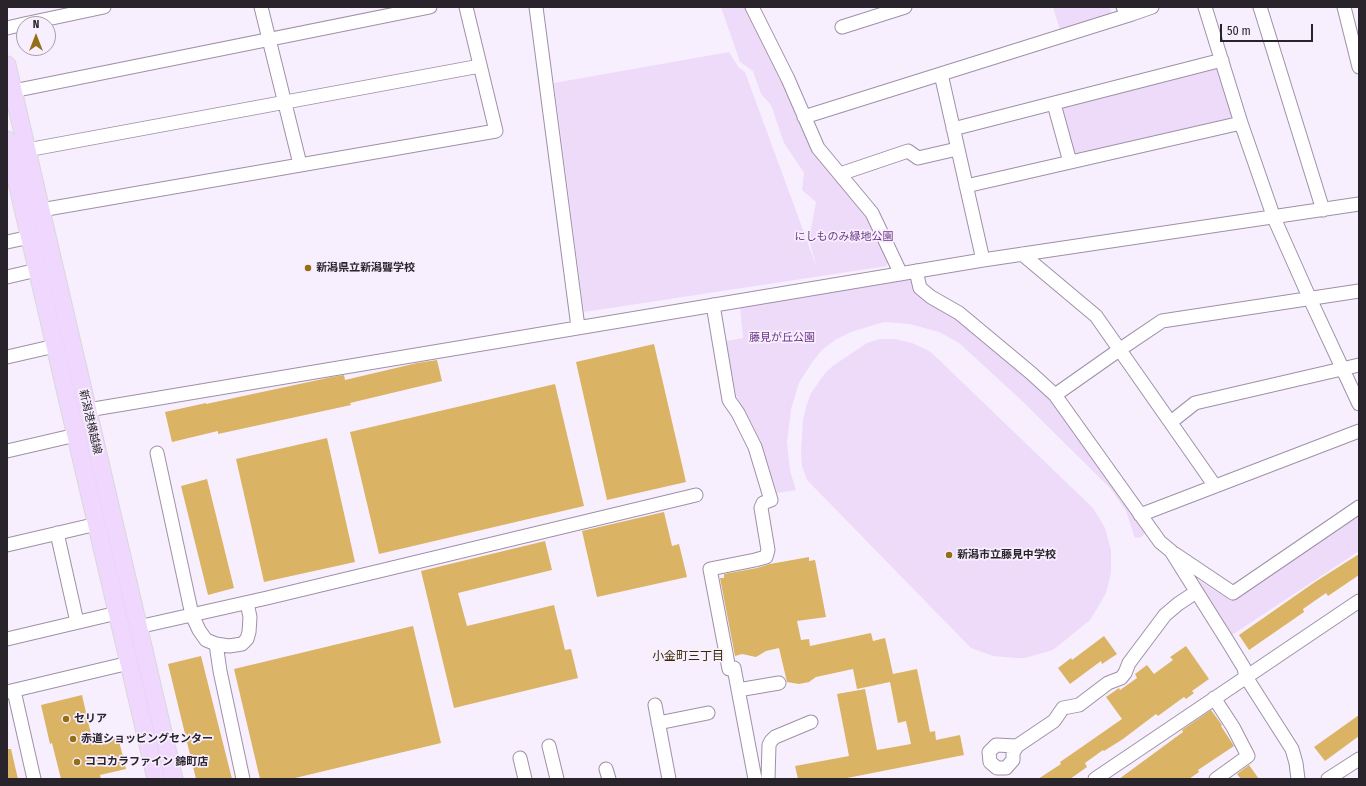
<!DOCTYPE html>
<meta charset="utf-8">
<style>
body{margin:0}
#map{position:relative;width:1366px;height:786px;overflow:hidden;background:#f8effe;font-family:"Fira Sans Condensed",sans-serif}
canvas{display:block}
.frame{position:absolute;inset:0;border:8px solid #29242c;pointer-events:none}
.north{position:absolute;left:16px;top:16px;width:40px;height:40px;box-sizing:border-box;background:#f8effe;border:1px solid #a59eaa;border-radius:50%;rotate:0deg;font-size:11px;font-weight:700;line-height:16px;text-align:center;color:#29242c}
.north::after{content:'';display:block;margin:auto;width:14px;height:18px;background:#946e17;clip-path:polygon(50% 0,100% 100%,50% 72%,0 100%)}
.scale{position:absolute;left:1220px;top:24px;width:93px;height:18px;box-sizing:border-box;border:2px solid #29242c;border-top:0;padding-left:5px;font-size:12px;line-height:14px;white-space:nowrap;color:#29242c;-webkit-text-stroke:3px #f8effe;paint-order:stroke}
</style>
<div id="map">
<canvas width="1366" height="786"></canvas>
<div class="frame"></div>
<div class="north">N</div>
<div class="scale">50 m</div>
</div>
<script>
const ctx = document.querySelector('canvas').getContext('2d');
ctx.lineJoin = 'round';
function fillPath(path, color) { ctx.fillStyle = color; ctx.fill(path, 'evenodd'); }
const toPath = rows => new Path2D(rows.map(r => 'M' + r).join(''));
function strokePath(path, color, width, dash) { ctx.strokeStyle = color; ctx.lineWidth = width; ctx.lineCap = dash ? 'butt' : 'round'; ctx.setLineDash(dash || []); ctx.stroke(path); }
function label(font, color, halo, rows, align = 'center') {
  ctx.font = font + ' "Fira Sans Condensed","Noto Sans JP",sans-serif'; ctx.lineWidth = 3.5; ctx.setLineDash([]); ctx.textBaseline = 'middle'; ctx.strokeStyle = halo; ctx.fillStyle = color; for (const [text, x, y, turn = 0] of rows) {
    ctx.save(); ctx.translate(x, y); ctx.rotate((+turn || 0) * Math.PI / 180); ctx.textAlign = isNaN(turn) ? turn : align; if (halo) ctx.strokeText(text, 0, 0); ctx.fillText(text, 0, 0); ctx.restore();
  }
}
fillPath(toPath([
 [721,7,752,7,818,148,872,213,890,252,887,266,584,312,554,83,729,52,739,68,745,72,817,268,809,240,816,202,802,190,804,173,784,143,771,105,761,94,753,71,740,62],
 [1053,7,1108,7,1110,9,1111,11,1111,15,1060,30],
 [1222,60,1241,123,1070,162,1054,104],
 [902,278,914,281,922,298,956,316,1041,388,1065,418,1147,530,1142,537,1135,538,1126,511,1110,488,1020,399,970,353,959,343,939,332,910,324,884,322,851,332,835,340,822,350,813,361,799,383,791,409,787,442,790,471,796,490,777,493,767,461,754,428,736,395,726,341,743,338,740,307],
 [880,339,895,339,912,343,929,351,935,356,1093,508,1105,528,1111,550,1111,573,1106,593,1098,607,1090,620,1053,650,1025,658,1015,658,993,656,971,648,807,480,802,466,801,451,803,420,806,407,811,393,826,372,834,365,867,343],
 [1359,516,1359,551,1229,637,1195,585,1200,581,1231,601]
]), '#eddbf9');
fillPath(toPath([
 [654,344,686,482,607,500,576,362],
 [437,360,442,381,350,403,351,405,218,434,218,431,172,442,165,412,206,403,206,404,332,377,344,375,345,380,417,363],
 [555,384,584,506,379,554,350,432],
 [327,438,355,562,264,582,236,459],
 [207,479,234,588,208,595,181,486],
 [664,512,672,546,679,544,687,577,597,597,582,531],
 [545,541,552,570,458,593,467,626,554,605,565,650,571,649,578,678,454,708,421,571],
 [1359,554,1359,575,1328,596,1326,593,1303,609,1304,612,1249,650,1239,635,1315,582],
 [809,557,809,561,815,560,826,617,797,621,801,640,809,639,810,646,871,633,873,641,885,638,893,674,917,669,930,732,935,731,936,740,960,735,964,755,842,779,798,779,795,766,849,756,837,694,865,689,877,750,911,744,906,721,898,723,890,682,857,689,853,669,816,677,809,682,799,684,787,682,779,648,766,651,756,657,742,654,735,656,720,578,724,578,724,574,757,568,770,564],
 [413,626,441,743,291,779,260,779,234,669],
 [1104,636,1117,654,1102,664,1101,661,1070,684,1058,668,1071,658,1072,660],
 [1186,646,1209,679,1192,691,1194,693,1186,699,1184,697,1158,716,1156,714,1123,739,1104,751,1103,750,1085,763,1087,767,1070,779,1038,779,1061,764,1060,762,1076,751,1122,719,1106,697,1119,688,1120,690,1137,678,1135,674,1147,665,1154,674,1173,660,1170,657],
 [201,656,232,779,196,779,168,664],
 [82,695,93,743,118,737,126,769,100,775,101,779,61,779,52,743,50,744,41,705],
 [1211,710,1222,725,1221,726,1234,746,1198,770,1199,772,1189,779,1119,779,1183,732,1182,730],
 [1359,715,1359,736,1325,761,1314,747],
 [7,749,11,749,18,779,7,779],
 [1249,765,1259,779,1241,779,1237,774]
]), '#dbb364');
const minor = toPath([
 [261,7,300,164],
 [536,7,578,327],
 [752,7,788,79,818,148,872,213,901,274],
 [1205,7,1241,123,1274,218,1310,299,1359,404],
 [1260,7,1323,210],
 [1344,7,1359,67],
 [1132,14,1152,7],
 [24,24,104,7],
 [842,27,905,7],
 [7,28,24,24],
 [941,74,983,260],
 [13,91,430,7],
 [1054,104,1070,162],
 [804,117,1132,14,1123,7],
 [953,129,1222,60],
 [27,150,480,66],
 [840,174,908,151,918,158,957,149],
 [966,186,1241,123],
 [41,210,496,131,466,7],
 [7,242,30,237],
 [1022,254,1096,316,1215,486],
 [916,271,920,288,931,297,959,313,1031,373,1055,395,1160,542,1171,551,1230,645,1244,668,1246,677,1292,749,1296,763,1298,779],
 [7,277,37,270],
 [713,305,729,400,738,413,755,447,771,500,763,503,761,508,768,550,766,557,755,560,710,569,729,669,734,668,755,779],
 [7,357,55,346],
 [1055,395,1119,350,1162,321,1359,291],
 [88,410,983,260,1359,204],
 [1171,422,1195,403,1359,365],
 [7,451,76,435],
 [157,453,192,615,199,630,206,640,216,644,229,646,242,644,247,639,249,632,250,617,247,603],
 [1140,515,1359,431],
 [57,533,77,622],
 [7,545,97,524],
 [1175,554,1233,593,1359,507],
 [138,627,267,598,696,495],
 [7,639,117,613],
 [216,644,220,671,243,779],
 [738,690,779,683],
 [14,691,34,779],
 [7,692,129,663],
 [1214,698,1233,727,1248,756,1216,779],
 [655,705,669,779],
 [658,723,708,713],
 [549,746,557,779],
 [1017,746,996,745,989,752,990,762,997,768,1006,768,1013,760,1013,753,1017,746,1054,721,1063,708,1079,705,1108,683,1121,678,1125,673,1129,663,1165,615,1178,604,1196,592],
 [520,758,525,779],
 [606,769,609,779],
 [768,779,769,745,771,741,775,737,811,722],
 [1095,779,1359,601],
 [1328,779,1359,759]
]);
const major = toPath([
 [7,65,174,779],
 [7,140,156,779]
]);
strokePath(minor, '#9e91a7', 15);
strokePath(major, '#d8d8d9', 19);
strokePath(minor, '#fff', 13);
strokePath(major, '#efd7fe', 17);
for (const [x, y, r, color] of [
 [308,268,4,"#946e17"],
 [949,555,4,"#946e17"],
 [66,719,4,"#946e17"],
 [73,739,4,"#946e17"],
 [77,762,4,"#946e17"]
]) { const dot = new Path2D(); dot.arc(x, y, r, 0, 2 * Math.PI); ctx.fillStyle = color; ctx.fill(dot); strokePath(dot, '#f8effe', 1.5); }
label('11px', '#6b3688', '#f8effe', [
 ["にしものみ緑地公園",844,237],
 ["藤見が丘公園",782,338]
]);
label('bold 11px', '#29242c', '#f8effe', [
 ["新潟県立新潟聾学校",316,268],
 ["新潟市立藤見中学校",957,555],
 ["セリア",74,719],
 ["赤道ショッピングセンター",81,739],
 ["ココカラファイン 錦町店",85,762]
], 'left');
label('11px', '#29242c', '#f8effe', [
 ["新潟港横越線",90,422,77]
]);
label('12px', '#3b2900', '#f8effe', [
 ["小金町三丁目",688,657]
]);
</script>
